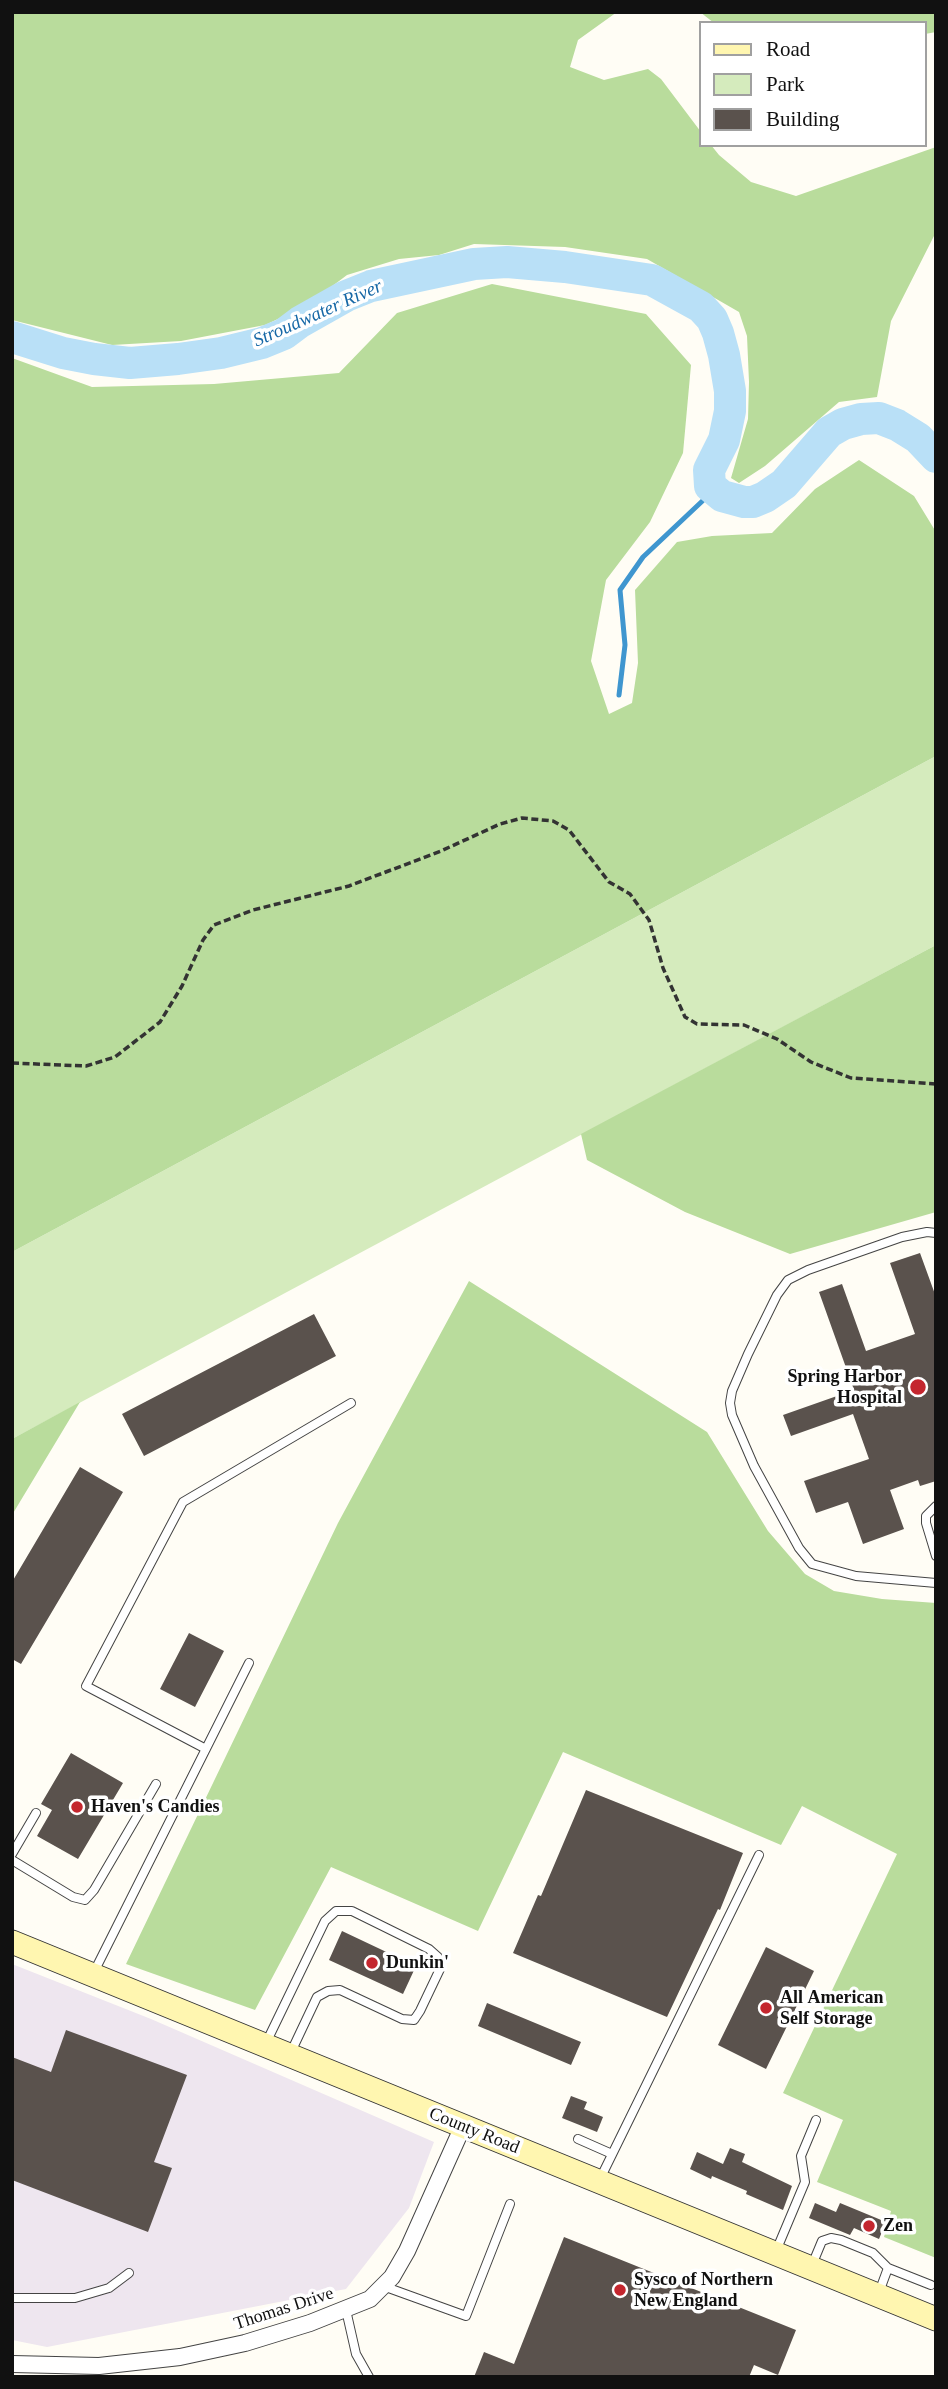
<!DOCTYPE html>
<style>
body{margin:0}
#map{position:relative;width:948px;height:2389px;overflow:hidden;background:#fffdf5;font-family:Georgia,serif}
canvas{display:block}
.frame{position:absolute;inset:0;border:14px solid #111;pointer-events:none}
.legend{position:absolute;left:699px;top:21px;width:228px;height:126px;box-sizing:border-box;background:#fff;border:2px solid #a0a0a0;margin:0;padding:9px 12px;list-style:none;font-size:21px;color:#111}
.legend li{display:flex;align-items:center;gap:14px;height:35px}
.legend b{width:35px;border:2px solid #a0a0a0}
</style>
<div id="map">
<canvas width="948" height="2389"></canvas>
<div class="frame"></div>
<ul class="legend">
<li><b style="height:9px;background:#fff6b0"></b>Road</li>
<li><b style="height:19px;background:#d5ebbd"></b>Park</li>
<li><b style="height:19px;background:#5a524d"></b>Building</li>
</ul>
</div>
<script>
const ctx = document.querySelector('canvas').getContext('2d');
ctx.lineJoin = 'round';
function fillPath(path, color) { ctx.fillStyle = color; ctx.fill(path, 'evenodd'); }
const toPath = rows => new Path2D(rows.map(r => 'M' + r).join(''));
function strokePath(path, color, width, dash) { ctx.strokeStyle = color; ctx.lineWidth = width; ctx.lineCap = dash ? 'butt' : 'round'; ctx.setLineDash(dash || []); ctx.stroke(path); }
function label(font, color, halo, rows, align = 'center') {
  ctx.font = font + ' Georgia,serif'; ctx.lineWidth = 7; ctx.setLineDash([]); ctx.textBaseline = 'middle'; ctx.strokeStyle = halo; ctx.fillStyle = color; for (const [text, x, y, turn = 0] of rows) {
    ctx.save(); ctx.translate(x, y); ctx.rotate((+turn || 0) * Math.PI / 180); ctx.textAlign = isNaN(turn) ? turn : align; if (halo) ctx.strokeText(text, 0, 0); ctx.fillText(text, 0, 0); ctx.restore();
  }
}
fillPath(toPath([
 [12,1964,151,2019,434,2142,409,2208,346,2289,47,2347,12,2340]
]), '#eee6ef');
fillPath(toPath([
 [936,756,936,945,12,1439,12,1252]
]), '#d5ebbd');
fillPath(toPath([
 [12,12,617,12,578,40,570,67,604,80,648,69,661,79,701,132,701,145,711,145,719,155,751,182,796,196,936,147,936,232,891,321,877,397,839,402,765,466,739,483,731,478,748,419,749,382,747,336,739,312,647,259,565,247,474,244,439,255,399,259,347,275,306,306,265,325,181,341,112,345,12,320],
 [700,12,936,12,936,32,925,34,925,23,714,23],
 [492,284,646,314,691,365,683,453,650,522,606,580,591,661,609,714,632,703,638,663,635,590,677,542,712,536,772,533,815,489,859,460,914,496,936,532,936,756,12,1252,12,358,92,387,214,384,339,373,397,313],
 [936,945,936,1212,790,1254,685,1212,587,1160,581,1134],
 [469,1281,707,1432,768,1531,805,1574,834,1591,882,1599,936,1603,936,2258,884,2237,891,2211,817,2182,843,2120,783,2093,897,1854,802,1806,781,1845,563,1752,478,1931,331,1867,255,2010,126,1964,338,1523],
 [80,1402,12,1515,12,1439]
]), '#b9dc9c');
strokePath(toPath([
 [619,695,625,645,620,590,643,557,713,491]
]), '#3f96cf', 5);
strokePath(toPath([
 [12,337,63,353,94,359,130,363,178,359,221,353,262,343,284,334,300,322,346,296,371,286,474,264,507,262,565,267,652,280,701,307,712,319,718,333,724,355,730,391,730,411,724,440,709,470,710,486,722,496,744,502,753,502,765,497,784,484,829,432,843,424,861,419,879,418,897,425,918,438,936,457]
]), '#b9e0f7', 32);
fillPath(toPath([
 [920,1253,936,1297,936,1481,920,1486,918,1480,890,1490,904,1529,863,1544,848,1502,816,1513,804,1481,869,1459,853,1414,791,1436,783,1415,854,1390,819,1292,842,1284,866,1351,915,1334,890,1263],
 [314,1314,336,1356,144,1456,122,1414],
 [80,1467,123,1492,21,1664,12,1659,12,1582],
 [189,1633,224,1651,195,1707,160,1689],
 [71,1753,123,1783,78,1859,37,1836,52,1810,41,1804],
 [586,1790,743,1853,720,1910,718,1909,667,2017,513,1953,538,1895,541,1896],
 [342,1931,416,1966,403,1994,329,1960],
 [766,1947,814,1971,766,2069,718,2045],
 [487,2003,581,2042,571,2065,478,2026],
 [66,2030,187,2075,154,2162,172,2168,148,2232,12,2180,12,2057,51,2072],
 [571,2096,587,2102,584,2109,603,2117,597,2132,562,2118],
 [730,2148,745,2154,742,2162,792,2186,783,2210,746,2194,747,2191,712,2176,711,2179,690,2169,697,2152,723,2164],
 [815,2203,836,2212,840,2203,886,2222,879,2239,854,2228,850,2235,809,2218],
 [564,2237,796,2330,778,2375,754,2365,749,2377,474,2377,484,2352,514,2364]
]), '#5a524d');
const lane = toPath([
 [936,1233,927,1232,902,1237,808,1270,788,1280,777,1295,748,1354,732,1391,730,1403,732,1415,754,1466,799,1548,812,1564,856,1576,936,1583],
 [936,1506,926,1516,926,1523,936,1556],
 [206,1749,86,1686,183,1502,351,1403],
 [12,1854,36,1813],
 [12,1860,73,1897,85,1900,94,1890,156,1784],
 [94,1972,249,1663],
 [265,2045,325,1921,336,1911,352,1911,429,1949,438,1957,440,1969,420,2011,414,2020,402,2019,340,1990,328,1991,317,1997,291,2052],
 [578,2139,612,2154],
 [600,2179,759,1855],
 [776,2251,805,2182,801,2156,816,2120],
 [812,2265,822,2241,831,2238,841,2240,873,2253,888,2268,878,2295],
 [888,2268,931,2285],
 [383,2286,466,2316,510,2204],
 [12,2298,75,2298,109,2288,129,2273],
 [346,2310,356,2354,369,2377]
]);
const street = toPath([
 [12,2364,99,2366,180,2357,245,2343,310,2323,370,2299,392,2277,407,2251,463,2126]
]);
const secondary = toPath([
 [12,1942,936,2319]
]);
strokePath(lane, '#444', 10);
strokePath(street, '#444', 18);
strokePath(secondary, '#333', 25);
strokePath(toPath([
 [12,1063,86,1066,115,1057,160,1022,182,986,203,940,214,925,253,910,349,886,441,851,500,824,522,818,553,821,569,830,609,882,630,894,649,920,663,968,685,1017,697,1024,744,1025,777,1039,811,1062,851,1078,936,1084]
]), '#333', 3.5, [7, 3.5]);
strokePath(lane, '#fff', 8);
strokePath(street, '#fff', 16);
strokePath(secondary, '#fff6b0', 23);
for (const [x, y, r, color] of [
 [918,1387,9,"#c4262e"],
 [77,1807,7,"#c4262e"],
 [372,1963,7,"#c4262e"],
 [766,2008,7,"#c4262e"],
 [869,2226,7,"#c4262e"],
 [620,2290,7,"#c4262e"]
]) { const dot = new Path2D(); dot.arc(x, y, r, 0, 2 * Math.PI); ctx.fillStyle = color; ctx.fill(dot); strokePath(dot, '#fff', 2.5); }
label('bold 18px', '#111', '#fff', [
 ["Spring Harbor",902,1377,"right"],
 ["Hospital",902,1398,"right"],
 ["Haven's Candies",91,1807],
 ["Dunkin'",386,1963],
 ["All American",780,1998],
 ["Self Storage",780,2019],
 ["Zen",883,2226],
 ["Sysco of Northern",634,2280],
 ["New England",634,2301]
], 'left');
label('18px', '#111', '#fff', [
 ["County Road",474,2131,22],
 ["Thomas Drive",284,2309,-18]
]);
label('italic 19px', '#1768a6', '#fff', [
 ["Stroudwater River",318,314,-24]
]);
</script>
